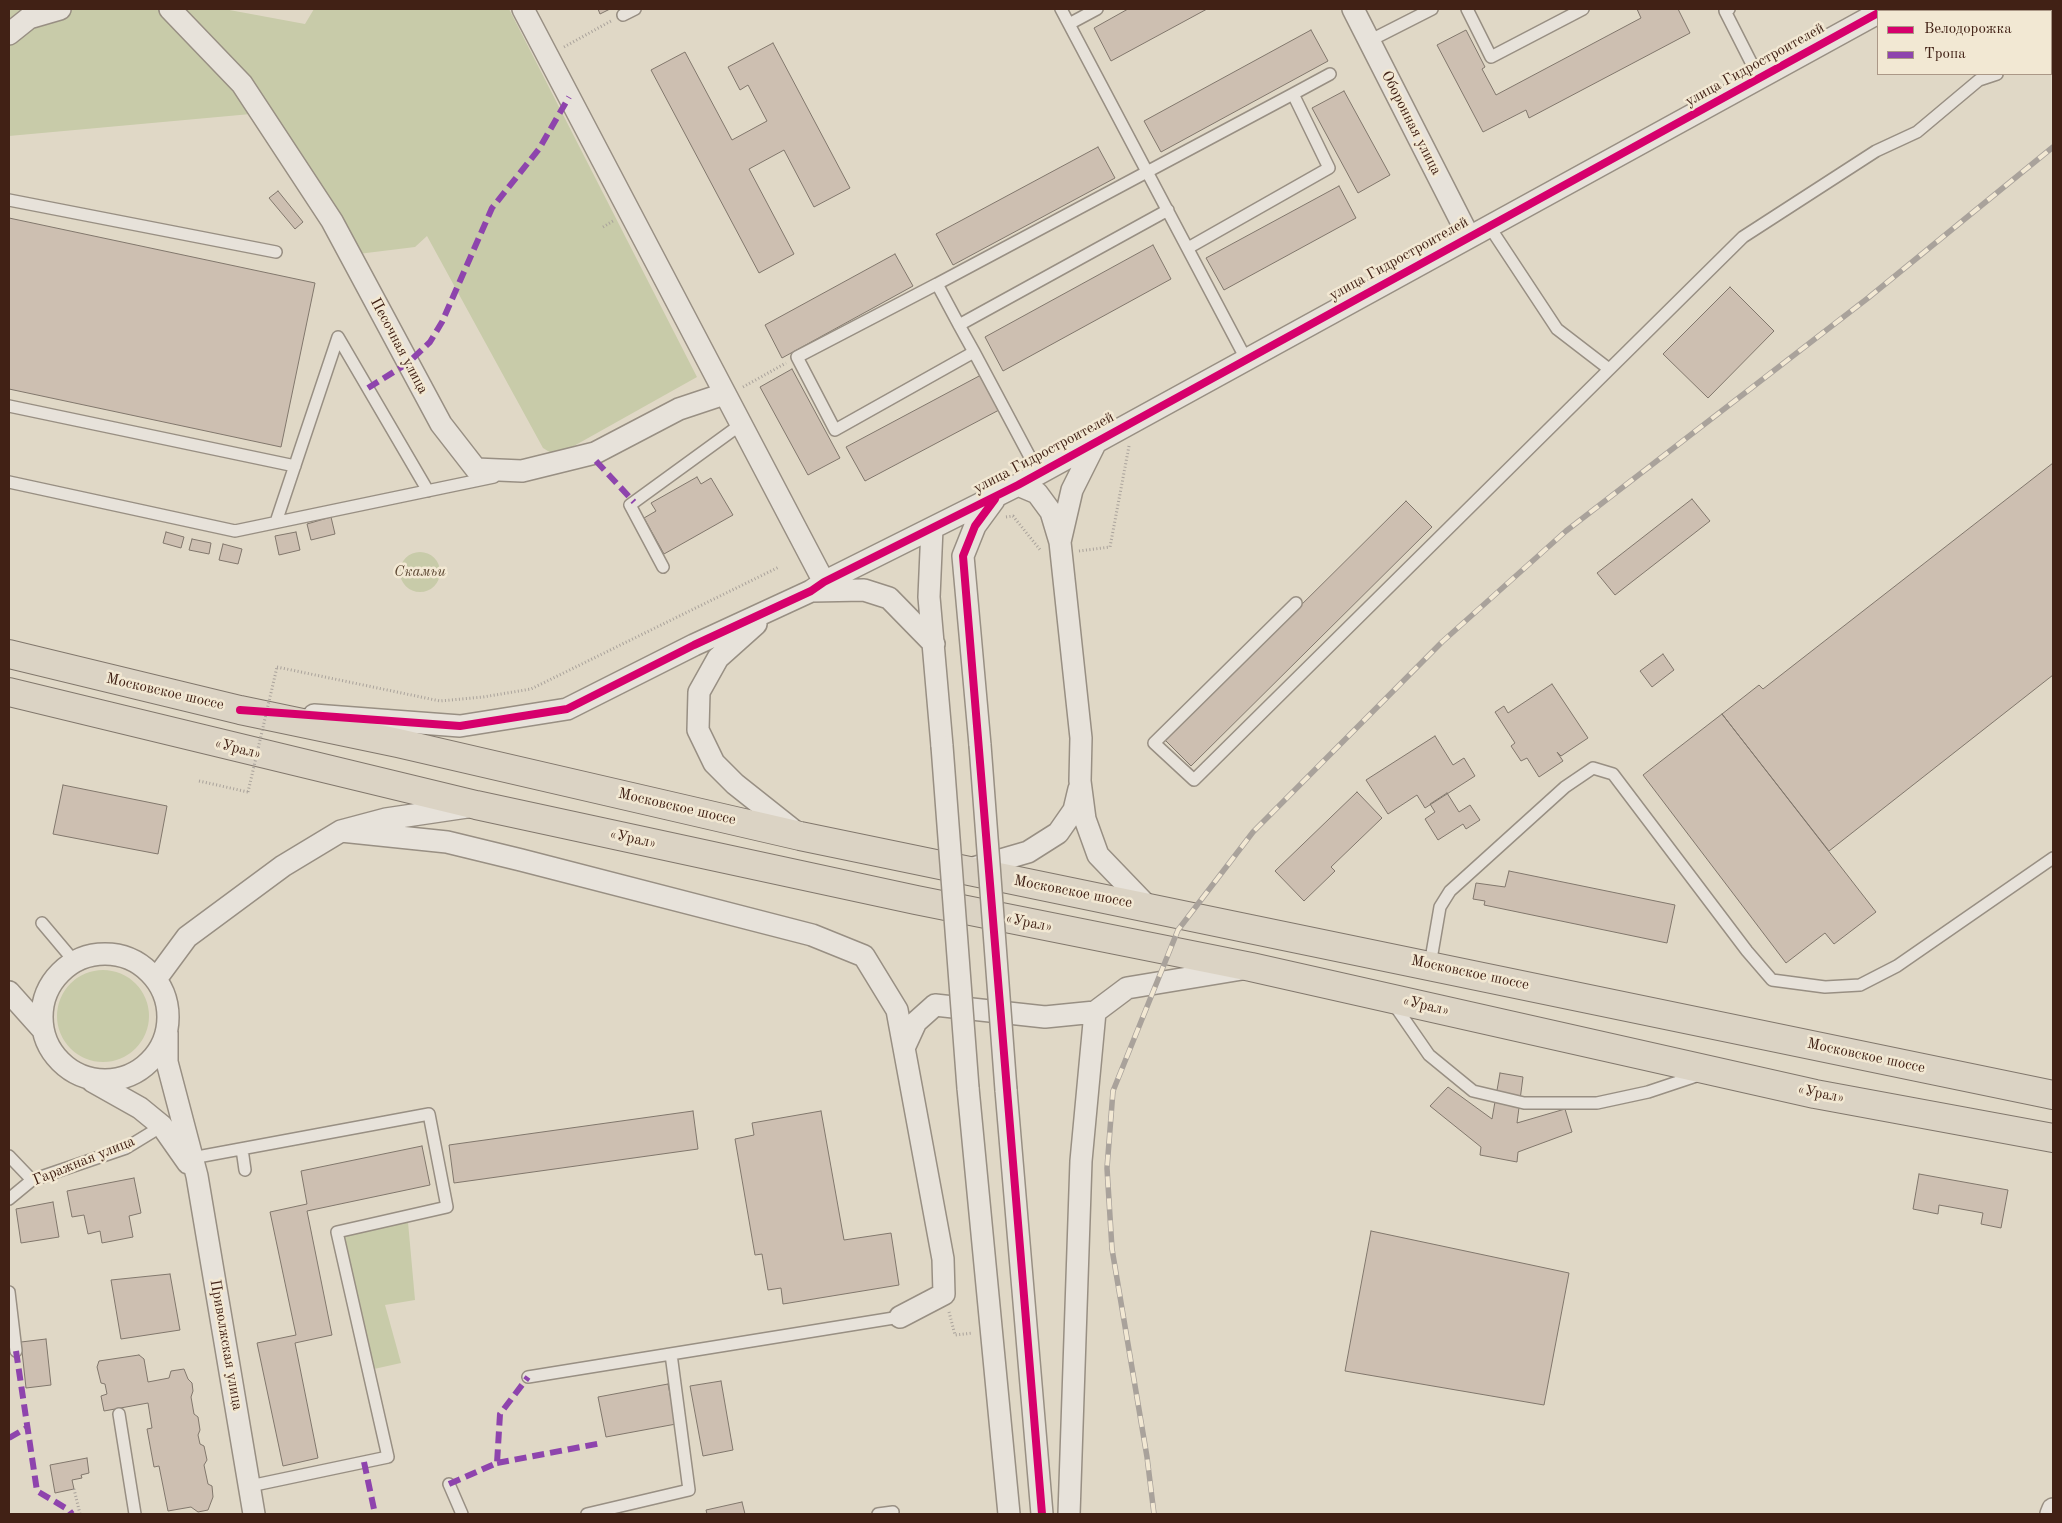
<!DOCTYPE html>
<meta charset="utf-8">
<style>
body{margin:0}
#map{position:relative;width:2062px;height:1523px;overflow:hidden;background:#e0d8c6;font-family:"Old Standard TT",serif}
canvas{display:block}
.frame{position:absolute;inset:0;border:10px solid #412115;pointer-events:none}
.legend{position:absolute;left:1877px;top:10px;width:175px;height:65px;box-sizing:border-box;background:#f2e8d3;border:1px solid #ab9887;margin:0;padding:6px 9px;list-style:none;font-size:15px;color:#412115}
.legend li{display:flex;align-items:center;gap:10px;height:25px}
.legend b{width:25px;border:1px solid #ab9887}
</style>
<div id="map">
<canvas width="2062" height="1523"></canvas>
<div class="frame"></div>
<ul class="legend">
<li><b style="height:6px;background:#d6006c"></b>Велодорожка</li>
<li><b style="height:6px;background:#8e44ad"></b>Тропа</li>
</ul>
</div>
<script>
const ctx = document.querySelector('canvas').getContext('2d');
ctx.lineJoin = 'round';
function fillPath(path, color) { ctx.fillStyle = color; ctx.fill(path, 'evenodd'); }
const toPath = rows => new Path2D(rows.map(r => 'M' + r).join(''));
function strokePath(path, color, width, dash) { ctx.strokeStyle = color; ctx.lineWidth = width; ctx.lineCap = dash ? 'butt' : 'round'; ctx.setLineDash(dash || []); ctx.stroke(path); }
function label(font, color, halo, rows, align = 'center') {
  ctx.font = font + ' "Old Standard TT",serif'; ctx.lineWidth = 5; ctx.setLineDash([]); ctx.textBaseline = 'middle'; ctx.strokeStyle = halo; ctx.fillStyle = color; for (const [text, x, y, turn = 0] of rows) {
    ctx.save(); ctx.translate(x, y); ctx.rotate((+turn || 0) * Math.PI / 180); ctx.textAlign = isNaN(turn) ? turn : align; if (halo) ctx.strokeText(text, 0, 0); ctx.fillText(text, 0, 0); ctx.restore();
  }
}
fillPath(toPath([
 [9,9,224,9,305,24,314,9,509,9,697,377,556,456,543,448,427,236,415,247,350,255,273,112,9,136],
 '400 572a20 20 0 1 1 40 0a20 20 0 1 1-40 0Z',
 '57 1016a46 46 0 1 1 92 0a46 46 0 1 1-92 0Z',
 [408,1222,415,1300,385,1305,401,1363,374,1369,343,1237]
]), '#c8cba9');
const building = toPath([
 [598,9,610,9,600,14,598,9],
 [1128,9,1207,9,1111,61,1094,28,1128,9],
 [1637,9,1678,9,1690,33,1529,118,1526,110,1483,132,1437,45,1466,30,1485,67,1482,69,1496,95,1641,18,1637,9],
 [1311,30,1328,61,1161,152,1144,121,1311,30],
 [773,43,850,188,814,207,784,150,749,169,794,254,759,273,651,70,685,52,732,140,767,121,748,85,740,90,728,67,773,43],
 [1344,91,1390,175,1358,193,1312,108,1344,91],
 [1098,147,1115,178,953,265,936,234,1098,147],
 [1339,186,1356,218,1224,290,1206,258,1339,186],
 [278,191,303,222,295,229,269,198,278,191],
 [9,218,315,283,281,447,9,389,9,218],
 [1153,245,1171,279,1003,371,985,337,1153,245],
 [895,254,913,286,782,358,765,325,895,254],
 [1730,287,1774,331,1708,398,1663,354,1730,287],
 [792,369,840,458,808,475,760,387,792,369],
 [981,375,999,410,865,481,846,447,981,375],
 [2053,463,2053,675,1829,851,1722,714,1759,685,1763,689,2053,463],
 [697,477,701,484,711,478,733,515,664,554,644,518,656,511,651,503,697,477],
 [1692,499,1710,521,1615,595,1597,573,1692,499],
 [1406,501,1432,527,1191,766,1165,740,1406,501],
 [331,517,335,534,311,540,307,524,331,517],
 [166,532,184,537,181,548,163,543,166,532],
 [296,532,300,550,279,555,275,536,296,532],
 [192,539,211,543,209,554,189,550,192,539],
 [223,544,242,549,238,564,219,560,223,544],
 [1663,654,1674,670,1652,687,1640,671,1663,654],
 [1552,684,1588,738,1561,756,1557,752,1563,761,1539,777,1527,758,1521,761,1511,746,1515,743,1495,712,1504,706,1508,713,1552,684],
 [1722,714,1876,912,1834,944,1825,933,1786,963,1643,775,1722,714],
 [1435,736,1453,765,1464,758,1475,776,1425,808,1417,795,1388,814,1366,780,1435,736],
 [63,785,167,806,158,854,53,834,63,785],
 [1357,792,1382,818,1331,867,1335,871,1304,901,1275,871,1357,792],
 [1447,793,1459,812,1470,805,1480,820,1466,829,1463,824,1438,840,1425,819,1435,812,1430,804,1447,793],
 [1509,871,1675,905,1667,943,1484,905,1485,901,1473,899,1476,883,1505,887,1509,871],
 [1500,1073,1523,1077,1517,1123,1565,1109,1572,1132,1518,1152,1517,1162,1480,1155,1481,1147,1430,1106,1448,1087,1492,1119,1500,1073],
 [693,1111,698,1149,454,1183,449,1145,693,1111],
 [821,1111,844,1240,891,1233,899,1285,783,1304,781,1288,768,1290,762,1254,755,1255,735,1139,754,1135,752,1123,821,1111],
 [422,1146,430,1185,307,1211,332,1335,295,1343,318,1458,283,1466,257,1343,296,1335,270,1212,307,1204,301,1171,422,1146],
 [1919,1174,2008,1190,2001,1228,1981,1224,1983,1213,1939,1205,1938,1214,1913,1209,1919,1174],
 [134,1178,141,1213,129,1216,133,1237,102,1243,100,1231,88,1234,84,1215,72,1217,67,1191,134,1178],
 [53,1202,59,1237,21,1243,16,1209,53,1202],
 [1371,1231,1569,1273,1544,1405,1345,1371,1371,1231],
 [170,1274,180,1330,121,1339,111,1280,170,1274],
 [46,1339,51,1385,26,1388,21,1342,46,1339],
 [139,1355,144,1359,148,1382,169,1378,171,1371,184,1369,188,1379,192,1383,193,1391,191,1397,194,1414,198,1417,200,1430,198,1435,200,1444,204,1446,207,1460,204,1465,205,1470,208,1484,212,1486,213,1497,208,1510,198,1512,191,1507,168,1511,159,1466,154,1467,147,1429,152,1428,148,1403,104,1411,101,1396,107,1394,105,1384,101,1383,97,1367,99,1361,139,1355],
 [721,1381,733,1450,703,1456,690,1386,721,1381],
 [668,1384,676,1424,606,1437,598,1397,668,1384],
 [87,1458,89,1473,81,1475,82,1478,72,1480,74,1489,55,1493,50,1465,87,1458],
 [742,1502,745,1514,707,1514,706,1510,742,1502]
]);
fillPath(building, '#cdbfb1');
strokePath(building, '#81776c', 1);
const lane = toPath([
 [1061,9,1246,359],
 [1467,9,1491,57,1583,9],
 [1729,9,1725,11,1759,78],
 [623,15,635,9],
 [1069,24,1097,9],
 [1369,41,1432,9],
 [2051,57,2053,56],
 [1293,94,1330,74],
 [9,200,276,252],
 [1489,226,1557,329,1609,369],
 [937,284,1293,94,1329,168,1188,248],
 [959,325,1168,210],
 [974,352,835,430,797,357,937,284,959,325,974,352,1039,474],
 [9,406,295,466],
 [9,482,235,531,494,477],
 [276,522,338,337,428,491],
 [663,567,630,505,740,425],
 [1296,603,1154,743,1194,780,1743,237,1876,151,1917,132,1979,80,1997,74],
 [42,923,74,961],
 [1430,965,1440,907,1450,891,1565,787,1593,768,1613,774,1747,951,1772,980,1825,987,1860,985,1897,966,2053,858],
 [1393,1003,1429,1055,1473,1091,1524,1103,1597,1103,1648,1092,1699,1075],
 [242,1149,245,1170],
 [9,1156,32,1180],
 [192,1158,429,1114,447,1207,337,1232,388,1457,250,1486],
 [9,1199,32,1180,126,1148,162,1126],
 [9,1292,16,1351],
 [528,1377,900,1317],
 [119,1414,135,1514],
 [449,1484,462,1514],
 [587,1514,689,1490,671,1354],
 [878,1514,893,1512]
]);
const street = toPath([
 [170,9,242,84,332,221,441,424,476,469,522,471,595,453,679,409,724,394],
 [523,9,824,582],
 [1353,9,1469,237],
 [9,34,29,18,60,9],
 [1018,485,1037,493,1051,512,1060,542,1081,738,1080,781,1085,819,1098,855,1148,907],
 [932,528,929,597,942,746],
 [1060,542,1072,490,1097,440],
 [812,591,864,590,889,598,934,644],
 [756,624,718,658,699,692,698,730,714,763,735,784,798,834],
 [314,715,460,726,567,709,694,645,811,591,824,582,1018,485,1878,13],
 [980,745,963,556,975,526,994,500],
 [341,831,447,842,521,860,812,935,864,956,897,1010,943,1259,944,1294,900,1317],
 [973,868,1028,852,1058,833,1074,810,1079,789],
 '42 1017a63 63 0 1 1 126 0a63 63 0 1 1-126 0Z',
 [156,979,187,937,283,866,341,831,386,819,467,807],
 [9,992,43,1030],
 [167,1033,167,1062,197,1176,254,1514],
 [905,1046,916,1022,935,1005,1045,1017,1095,1012],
 [92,1081,140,1108,162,1126,188,1163],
 [968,1088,1009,1514],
 [1006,1090,1042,1514],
 [1069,1514,1081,1161,1095,1012,1127,988,1242,969],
 [2051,1514,2053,1509]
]);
const highway = toPath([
 [9,654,240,710,398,743,800,836,2053,1095],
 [9,692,476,805,916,900,1251,967,1815,1094,2053,1138]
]);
strokePath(lane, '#988f83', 14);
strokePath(street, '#988f83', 24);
strokePath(highway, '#81776c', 30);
strokePath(toPath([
 [564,47,611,21],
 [603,227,613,221],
 [743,387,786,363],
 [1006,517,1013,516,1041,551],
 [1079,551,1110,547,1129,446],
 [277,667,440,701,483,697,531,689,779,567],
 [199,781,248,792],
 [949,1312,955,1335,973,1333],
 [74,1489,80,1514]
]), '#a9a29b', 3, [1, 2.5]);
strokePath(lane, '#e7e2da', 11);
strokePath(street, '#e7e2da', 21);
strokePath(highway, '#dbd3c4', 28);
const rail = toPath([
 [1154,1514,1147,1457,1112,1249,1107,1168,1113,1091,1178,930,1253,832,1442,642,1566,531,1868,298,2053,147]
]);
strokePath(rail, '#a9a29b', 5.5);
strokePath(rail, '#f2e8d3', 4, [11]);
const streetBridge = toPath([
 [980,745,1006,1090],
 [942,746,968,1088]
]);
strokePath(streetBridge, '#988f83', 24, []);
strokePath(toPath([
 [248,792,277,667]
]), '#a9a29b', 3, [1, 2.5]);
strokePath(streetBridge, '#e7e2da', 21);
strokePath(toPath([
 [368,388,408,363,430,342,442,322,492,208,539,149,569,97],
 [596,461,634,502],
 [16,1351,37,1491,69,1510,72,1514],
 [9,1438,28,1427],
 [364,1462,375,1514],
 [497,1463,602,1443],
 [449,1484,497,1463,500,1414,528,1377]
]), '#8e44ad', 6, [12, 6]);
strokePath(toPath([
 [995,499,975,526,963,556,1042,1514],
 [240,710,460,726,567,709,694,645,811,591,824,582,1018,485,1878,13]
]), '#d6006c', 8);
label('15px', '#412115', '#f2e8d3', [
 ["улица Гидростроителей",1755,65,-29],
 ["Оборонная улица",1411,123,63],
 ["улица Гидростроителей",1399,259,-29],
 ["Песочная улица",399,346,62],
 ["улица Гидростроителей",1044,453,-28],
 ["Московское шоссе",165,692,13],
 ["«Урал»",238,749,14],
 ["Московское шоссе",677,807,13],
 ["«Урал»",633,839,12],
 ["Московское шоссе",1073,892,11],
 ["«Урал»",1029,923,11],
 ["Московское шоссе",1470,973,12],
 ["«Урал»",1426,1006,13],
 ["Московское шоссе",1866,1056,12],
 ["«Урал»",1821,1094,11],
 ["Гаражная улица",84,1161,-22],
 ["Приволжская улица",226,1345,80]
]);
label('italic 15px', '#5e4934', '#f2e8d3', [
 ["Скамьи",420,572]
]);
</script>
